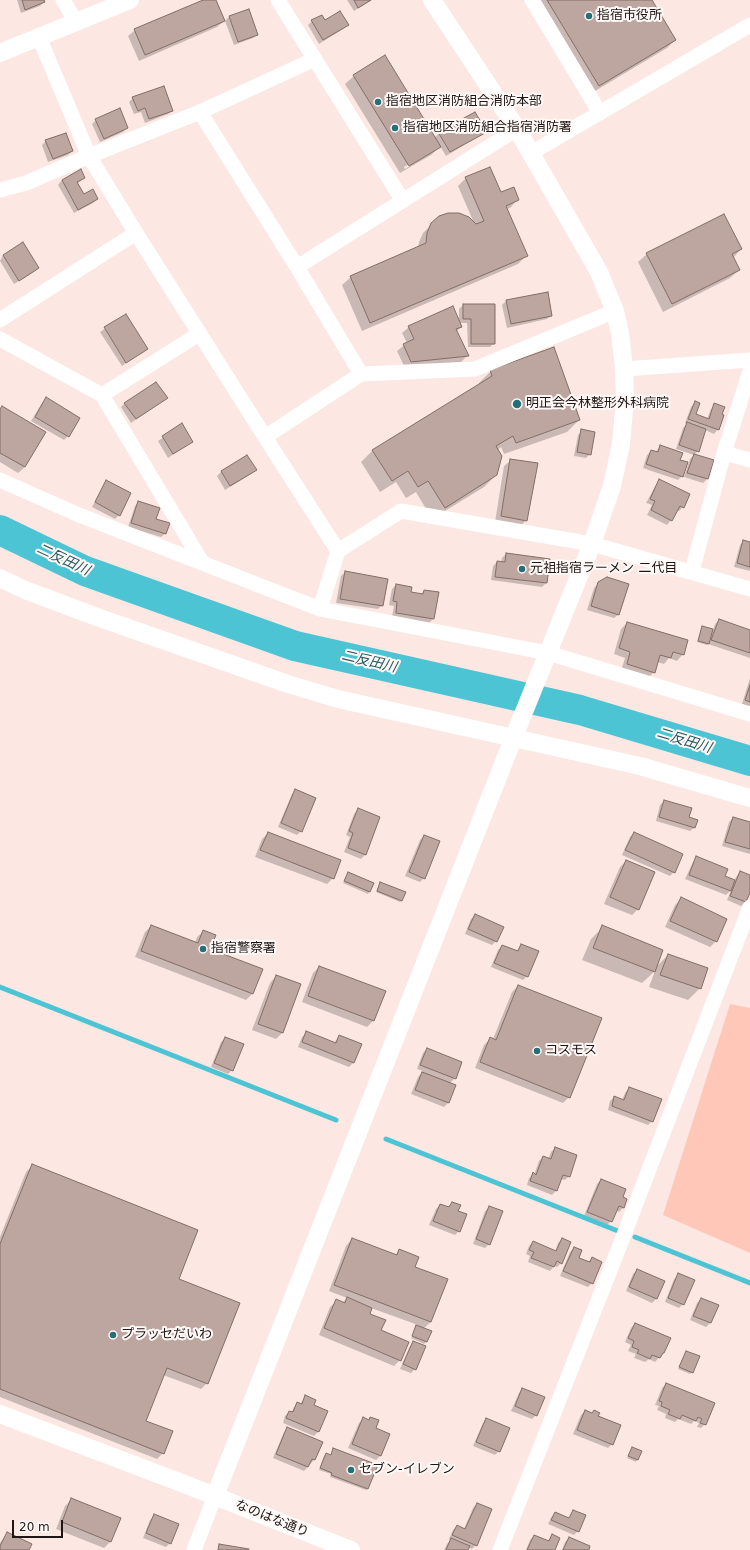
<!DOCTYPE html>
<meta charset="utf-8">
<style>
body{margin:0}
#map{position:relative;width:750px;height:1550px;overflow:hidden;background:#fce7e2;font-family:"DejaVu Sans",sans-serif}
canvas{display:block}
.scale{position:absolute;left:12px;top:1520px;width:51px;height:18px;box-sizing:border-box;border:2px solid #1e1613;border-top:0;padding-left:5px;font-size:12px;line-height:14px;white-space:nowrap;color:#1e1613;-webkit-text-stroke:3px #fef8f7;paint-order:stroke}
</style>
<div id="map">
<canvas width="750" height="1550"></canvas>
<div class="scale">20 m</div>
</div>
<script>
const ctx = document.querySelector('canvas').getContext('2d');
ctx.lineJoin = 'round';
function fillPath(path, color) { ctx.fillStyle = color; ctx.fill(path, 'evenodd'); }
const toPath = rows => new Path2D(rows.map(r => 'M' + r).join(''));
function strokePath(path, color, width, dash) { ctx.strokeStyle = color; ctx.lineWidth = width; ctx.lineCap = dash ? 'butt' : 'round'; ctx.setLineDash(dash || []); ctx.stroke(path); }
function label(font, color, halo, rows, align = 'center') {
  ctx.font = font + ' "DejaVu Sans","Noto Sans JP",sans-serif'; ctx.lineWidth = 4; ctx.setLineDash([]); ctx.textBaseline = 'middle'; ctx.strokeStyle = halo; ctx.fillStyle = color; for (const [text, x, y, turn = 0] of rows) {
    ctx.save(); ctx.translate(x, y); ctx.rotate((+turn || 0) * Math.PI / 180); ctx.textAlign = isNaN(turn) ? turn : align; if (halo) ctx.strokeText(text, 0, 0); ctx.fillText(text, 0, 0); ctx.restore();
  }
}
fillPath(toPath([
 [730,1004,750,1008,750,1253,663,1215]
]), '#ffc7b8');
fillPath(toPath([
 [17,0,43,0,44,2,40,6,21,13],
 [205,0,215,0,224,21,217,27,139,61,128,36,135,30],
 [347,0,372,0,354,11],
 [534,0,651,0,675,40,667,48,590,94],
 [248,10,257,34,253,38,234,45,225,21,229,17],
 [312,21,325,21,347,25,343,29,319,44,308,25],
 [354,76,434,138,439,133,486,131,481,135,446,156,440,146,431,155,400,173,345,84],
 [431,151,431,153,405,169,404,167],
 [133,98,172,110,168,114,145,123,141,112,134,114,129,102],
 [96,120,127,128,123,132,100,142,92,124],
 [46,141,72,151,68,155,48,162,42,145],
 [84,178,77,184,83,196,97,199,93,203,74,213,58,185,62,180],
 [466,178,501,194,518,199,510,208,506,209,526,256,518,264,362,331,342,285,351,277,418,248,419,242,423,233,432,224,474,223,458,186],
 [741,249,733,258,739,270,730,278,663,312,638,262,647,254],
 [3,255,38,268,34,272,14,284,0,261],
 [506,301,551,315,547,319,507,328,502,305],
 [463,305,494,343,490,347,468,347,467,323,459,323,459,309],
 [125,315,147,349,122,366,100,332],
 [409,327,461,327,456,332,467,356,461,362,405,368,397,351,407,343,402,333],
 [491,371,579,420,567,432,504,454,501,447,497,450,496,475,484,487,432,519,416,492,406,498,396,482,380,492,361,462,373,450,479,385,479,383],
 [166,398,131,423,121,407,125,403],
 [46,399,68,436,64,440,31,421,42,403],
 [695,403,695,415,707,419,711,409,715,405,718,429,714,434,705,430,698,451,694,455,676,449,683,428,687,424,685,423,691,407],
 [2,407,25,467,18,473,0,462,0,409],
 [182,425,192,442,168,458,158,441],
 [582,431,590,454,586,458,574,456,578,435],
 [660,446,679,460,682,476,678,480,643,468,647,455,651,451,655,453],
 [694,455,713,461,707,479,703,483,684,477,690,459],
 [247,456,255,470,251,474,225,490,217,476,221,472],
 [511,460,526,520,520,527,495,522,504,466],
 [107,481,119,515,115,519,92,507,103,486],
 [660,481,683,507,679,511,676,510,671,520,667,525,647,515,652,505,646,503,656,485],
 [139,502,166,533,161,537,128,527,135,506],
 [744,541,750,543,750,571,734,567,740,545],
 [506,554,546,583,542,587,491,580,493,566,497,562,501,563,502,558],
 [345,572,382,605,378,609,336,603,341,576],
 [599,583,619,614,614,618,587,610,594,588],
 [396,585,409,593,420,595,424,591,437,593,433,619,429,623,392,617,394,606,389,605,392,589],
 [719,620,750,631,750,658,708,644,707,645,697,642,701,629,702,627,713,630,715,624],
 [627,623,683,654,677,661,669,658,664,664,657,662,654,672,648,678,621,671,625,658,614,654,621,629],
 [750,678,750,707,742,704],
 [296,790,301,831,297,835,278,827,292,794],
 [664,801,688,818,695,827,690,831,656,821,660,805],
 [358,809,379,817,365,855,361,859,344,852,350,837,346,835,354,814],
 [733,818,750,823,750,854,722,846,729,822],
 [268,833,333,878,327,884,255,857,262,839],
 [634,833,674,872,670,876,622,855,630,837],
 [424,836,424,878,420,882,405,876,420,840],
 [697,858,724,877,734,881,736,877,740,872,750,876,750,890,746,902,741,906,727,900,731,890,726,895,685,879,693,862],
 [626,861,638,909,632,915,604,904,620,867],
 [348,873,373,883,369,892,368,894,343,883],
 [380,884,402,900,400,902,376,892],
 [681,899,716,941,710,947,665,927,675,905],
 [475,915,496,941,492,945,465,934,471,919],
 [151,926,195,943,197,937,204,931,209,950,252,994,246,1000,135,957,145,932],
 [603,927,656,967,668,955,700,988,688,1000,649,987,655,971,642,983,582,960,591,939],
 [521,945,527,976,523,980,491,967,498,950,502,946,516,952],
 [319,967,385,992,373,1021,367,1027,302,1002,313,973],
 [276,976,282,1033,276,1039,252,1030,270,983],
 [518,986,569,1097,563,1103,475,1068,484,1045,491,1038,493,1039,512,992],
 [307,1033,334,1043,339,1036,360,1045,353,1063,349,1067,298,1047,302,1037],
 [226,1038,232,1070,228,1074,211,1067,221,1042],
 [427,1049,455,1078,450,1083,455,1085,448,1103,444,1107,411,1094,418,1077,423,1071,417,1069,423,1053],
 [629,1088,652,1121,648,1125,608,1110,610,1101,614,1097,622,1100,625,1093],
 [555,1148,569,1176,565,1180,561,1179,556,1191,552,1195,527,1185,529,1178,533,1174,534,1175,539,1161,543,1157,548,1159,551,1152],
 [32,1166,178,1280,207,1383,201,1389,163,1375,145,1421,163,1453,157,1459,0,1397,0,1237,26,1172],
 [601,1180,623,1208,619,1212,616,1210,611,1221,607,1225,584,1216,597,1184],
 [452,1203,457,1211,459,1231,455,1235,429,1225,436,1209,440,1205,448,1207],
 [490,1207,489,1244,485,1248,473,1244,485,1211],
 [352,1239,395,1255,400,1250,414,1267,431,1322,423,1329,430,1332,426,1342,424,1344,411,1338,418,1325,371,1308,368,1314,400,1360,394,1366,319,1335,330,1307,337,1301,342,1303,347,1298,329,1291,346,1246],
 [562,1239,561,1263,557,1267,554,1266,550,1271,528,1262,530,1256,526,1254,529,1246,533,1242,555,1252,558,1243],
 [574,1248,578,1258,588,1262,592,1258,592,1283,588,1287,560,1276,570,1252],
 [637,1270,656,1299,652,1303,626,1291,633,1274],
 [678,1275,683,1304,679,1308,665,1302,674,1279],
 [701,1299,718,1306,710,1323,706,1327,690,1320,697,1303],
 [635,1324,663,1353,655,1362,649,1359,645,1362,634,1358,636,1354,628,1351,631,1345,625,1342,631,1328],
 [414,1342,415,1369,411,1373,400,1369,410,1346],
 [686,1352,692,1372,690,1374,678,1369],
 [666,1384,714,1404,705,1424,701,1428,697,1427,699,1423,694,1421,691,1424,678,1419,675,1422,665,1418,666,1414,657,1410,659,1406,655,1405,662,1388],
 [523,1389,536,1415,532,1419,511,1411,519,1393],
 [306,1396,313,1405,318,1432,314,1436,283,1423,285,1416,289,1412,291,1413,294,1407,298,1403,300,1404],
 [585,1411,597,1416,612,1444,608,1448,573,1434,581,1415],
 [370,1418,375,1429,389,1435,380,1456,376,1460,348,1448,359,1423,363,1419,368,1421],
 [487,1419,499,1451,495,1455,473,1446,483,1423],
 [288,1428,314,1460,304,1471,273,1458,284,1432],
 [334,1449,367,1489,366,1490,330,1477,331,1474,319,1470,324,1456,326,1454,330,1456],
 [631,1450,641,1451,636,1462,627,1458],
 [72,1499,111,1541,104,1548,56,1529,65,1506],
 [477,1504,476,1545,472,1549,468,1547,467,1550,444,1550,447,1544,451,1540,449,1539,453,1530,457,1526,464,1529,473,1508],
 [573,1511,578,1531,574,1535,548,1524,551,1518,555,1513,568,1519],
 [154,1516,170,1543,166,1547,143,1538,150,1520],
 [7,1533,28,1550,0,1550,0,1543],
 [552,1535,554,1550,526,1550,530,1540,534,1536,547,1542],
 [569,1538,588,1550,562,1550,565,1542]
]), '#0003');
strokePath(toPath([
 [0,987,336,1120],
 [386,1139,618,1231],
 [635,1237,750,1283]
]), '#4dc4d4', 5);
strokePath(toPath([
 [0,530,85,571,295,646,580,710,750,761]
]), '#4dc4d4', 30);
const building = toPath([
 [22,0,44,0,45,2,25,10,22,0],
 [203,0,216,0,225,21,145,55,134,29,203,0],
 [354,0,371,0,358,8,354,0],
 [547,0,652,0,676,40,599,86,547,0],
 [249,9,258,35,238,42,229,16,249,9],
 [340,11,349,25,323,40,311,20,322,15,325,20,340,11],
 [385,55,441,147,409,166,353,75,385,55],
 [164,86,173,111,149,119,145,108,138,111,132,97,164,86],
 [120,108,128,128,104,139,95,119,120,108],
 [475,112,487,132,450,152,438,132,475,112],
 [66,133,73,151,53,159,45,140,66,133],
 [490,167,501,192,514,187,519,200,506,206,528,256,370,323,350,276,426,243,427,233,431,223,439,216,448,213,459,213,469,217,476,224,484,221,465,177,490,167],
 [81,169,85,178,77,182,84,194,93,189,98,199,78,210,62,180,81,169],
 [724,214,742,249,732,254,740,270,672,304,646,253,724,214],
 [23,242,39,268,19,281,3,255,23,242],
 [548,292,552,316,511,324,506,300,548,292],
 [463,304,495,304,495,344,471,344,471,319,463,319,463,304],
 [453,306,462,327,456,329,469,356,411,362,403,344,414,339,408,326,453,306],
 [126,314,148,349,126,363,104,327,126,314],
 [554,347,580,420,516,443,513,436,496,446,502,456,497,475,445,508,428,481,418,487,408,471,392,481,372,450,492,376,490,370,554,347],
 [156,382,168,398,136,419,124,403,156,382],
 [46,397,80,418,69,437,35,417,46,397],
 [695,401,700,403,696,414,709,419,714,403,725,407,722,414,724,415,719,430,688,419,695,401],
 [2,406,46,432,25,467,0,453,0,409,2,406],
 [687,422,706,429,699,452,679,445,687,422],
 [182,423,193,442,173,454,162,436,182,423],
 [581,429,595,432,591,455,577,452,581,429],
 [660,445,683,453,680,460,688,462,683,477,646,464,651,450,658,452,660,445],
 [694,454,714,460,708,479,687,473,694,454],
 [247,455,257,470,230,486,221,471,247,455],
 [510,459,538,463,527,521,501,516,510,459],
 [659,479,690,494,684,508,680,506,672,521,651,510,655,501,650,499,659,479],
 [106,480,131,493,120,516,95,502,106,480],
 [138,501,160,508,156,519,170,523,166,534,131,523,138,501],
 [743,540,750,542,750,567,737,563,743,540],
 [506,553,550,559,547,583,495,577,497,561,505,562,506,553],
 [345,571,388,579,383,606,340,599,345,571],
 [607,577,629,584,619,615,591,606,598,582,607,577],
 [396,584,412,587,411,592,423,594,424,590,439,592,434,619,396,613,397,602,393,601,396,584],
 [719,619,750,630,750,653,711,640,719,619],
 [627,622,688,640,684,655,673,652,671,658,660,655,655,673,627,664,630,652,619,648,627,622],
 [702,626,713,629,709,644,698,641,702,626],
 [750,685,750,702,745,700,750,685],
 [295,789,316,798,302,832,281,823,295,789],
 [664,800,692,808,689,817,698,820,695,828,659,817,664,800],
 [358,808,380,817,366,855,348,848,353,833,349,831,358,808],
 [733,817,750,822,750,849,725,842,733,817],
 [268,832,341,860,334,879,260,850,268,832],
 [634,832,683,854,675,873,625,850,634,832],
 [424,835,440,841,425,879,409,872,424,835],
 [696,856,728,869,725,876,735,880,731,891,689,875,696,856],
 [626,860,655,872,639,910,610,897,626,860],
 [740,871,750,875,750,893,746,902,730,896,740,871],
 [348,872,374,883,370,892,344,881,348,872],
 [380,882,406,892,402,901,377,891,380,882],
 [681,897,727,919,717,942,670,921,681,897],
 [475,914,504,927,497,942,468,929,475,914],
 [151,925,198,943,203,930,216,935,210,949,263,969,253,994,141,951,151,925],
 [602,925,663,950,655,972,593,948,602,925],
 [521,944,539,951,528,977,494,963,502,945,518,951,521,944],
 [668,954,708,968,701,989,660,975,668,954],
 [319,966,386,991,374,1021,308,996,319,966],
 [276,975,301,984,283,1033,258,1024,276,975],
 [518,985,602,1018,570,1098,480,1062,490,1037,496,1040,518,985],
 [306,1031,336,1043,339,1035,362,1044,354,1063,302,1042,306,1031],
 [225,1037,244,1044,233,1071,214,1063,225,1037],
 [427,1048,462,1062,456,1079,420,1065,427,1048],
 [422,1072,456,1085,449,1103,415,1090,422,1072],
 [629,1087,662,1099,653,1122,612,1106,614,1096,624,1100,629,1087],
 [555,1147,577,1155,570,1177,563,1175,557,1191,530,1181,533,1172,536,1175,543,1156,551,1159,555,1147],
 [32,1164,198,1230,179,1279,240,1303,208,1384,167,1368,146,1421,173,1431,164,1454,0,1389,0,1244,32,1164],
 [601,1179,626,1189,623,1197,627,1199,624,1208,619,1206,612,1222,587,1212,601,1179],
 [452,1202,461,1205,458,1211,467,1214,460,1232,433,1221,440,1204,449,1207,452,1202],
 [489,1206,503,1211,490,1245,476,1239,489,1206],
 [352,1238,397,1255,399,1249,419,1257,415,1267,448,1279,431,1322,334,1285,352,1238],
 [562,1238,571,1242,562,1264,557,1261,554,1267,531,1258,534,1252,529,1250,533,1241,556,1251,562,1238],
 [574,1247,582,1250,579,1258,590,1262,592,1257,602,1262,593,1284,563,1271,574,1247],
 [637,1269,665,1281,657,1299,629,1287,637,1269],
 [678,1273,695,1280,684,1305,668,1298,678,1273],
 [347,1297,372,1308,370,1314,386,1320,381,1330,409,1342,401,1361,324,1328,336,1299,345,1303,347,1297],
 [701,1298,719,1305,711,1323,693,1316,701,1298],
 [635,1323,671,1338,664,1353,663,1353,660,1358,652,1355,650,1359,637,1353,639,1350,632,1347,634,1341,628,1338,635,1323],
 [416,1325,432,1331,427,1342,412,1336,416,1325],
 [413,1341,426,1346,416,1370,403,1364,413,1341],
 [686,1351,700,1356,693,1373,679,1367,686,1351],
 [666,1383,715,1403,706,1425,700,1423,702,1419,698,1417,696,1421,682,1415,680,1419,668,1414,670,1410,661,1406,662,1402,659,1401,666,1383],
 [522,1388,545,1397,537,1416,515,1406,522,1388],
 [305,1395,316,1400,314,1405,328,1411,319,1432,286,1418,289,1411,293,1412,297,1402,302,1404,305,1395],
 [585,1410,592,1413,594,1410,600,1413,598,1416,621,1425,613,1445,577,1430,585,1410],
 [363,1417,369,1420,370,1417,379,1420,376,1428,390,1434,381,1456,352,1444,363,1417],
 [486,1418,510,1428,500,1452,476,1442,486,1418],
 [287,1427,323,1442,315,1460,312,1459,308,1467,276,1454,287,1427],
 [632,1447,642,1451,638,1460,628,1456,632,1447],
 [333,1448,378,1465,368,1489,331,1475,332,1473,320,1468,326,1453,331,1455,333,1448],
 [71,1498,121,1518,111,1542,62,1522,71,1498],
 [477,1503,492,1509,477,1546,452,1535,457,1525,465,1529,477,1503],
 [573,1510,586,1515,579,1532,551,1520,555,1512,569,1518,573,1510],
 [154,1514,179,1524,171,1544,146,1533,154,1514],
 [7,1532,32,1544,29,1550,0,1550,0,1546,7,1532],
 [552,1534,560,1538,555,1550,527,1550,534,1535,549,1541,552,1534],
 [569,1537,590,1546,589,1550,563,1550,569,1537],
 [451,1538,470,1546,468,1550,446,1550,451,1538],
 [219,1544,249,1549,249,1550,218,1550,219,1544]
]);
fillPath(building, '#bea6a0');
strokePath(building, '#836d67', 1);
strokePath(toPath([
 [63,0,76,22],
 [278,0,403,201],
 [532,0,600,113],
 [39,37,89,156,200,112,315,59],
 [200,112,297,267,361,374,475,369,615,311],
 [531,153,750,25],
 [0,190,26,183,89,156,136,233,265,437],
 [297,267,517,129],
 [0,320,136,233],
 [0,339,102,395,202,562],
 [624,369,750,360],
 [102,395,199,334],
 [724,453,750,460],
 [0,480,79,515,320,609,548,653,750,714],
 [338,551,265,437,361,374],
 [692,571,724,453,750,371],
 [320,609,338,551,401,511,592,544,750,589],
 [194,1550,215,1496],
 [500,1550,620,1245,750,907]
]), '#fff', 15);
strokePath(toPath([
 [0,53,130,0],
 [0,578,25,590,97,617,288,684,338,699,640,766,750,798],
 [0,1414,187,1485,351,1550],
 [215,1496,513,739,592,544,612,486,621,444,625,398,624,369,620,333,615,311,599,272,517,129,432,0]
]), '#fff', 18);
for (const [x, y, r, color] of [
 [589,16,4,"#256f78"],
 [378,102,4,"#256f78"],
 [395,128,4,"#256f78"],
 [517,404,5,"#256f78"],
 [522,569,4,"#256f78"],
 [203,949,4,"#256f78"],
 [537,1051,4,"#256f78"],
 [113,1335,4,"#256f78"],
 [351,1470,4,"#256f78"]
]) { const dot = new Path2D(); dot.arc(x, y, r, 0, 2 * Math.PI); ctx.fillStyle = color; ctx.fill(dot); strokePath(dot, '#fef8f7', 1.5); }
label('13px', '#1e1613', '#fef8f7', [
 ["指宿市役所",597,16],
 ["指宿地区消防組合消防本部",386,102],
 ["指宿地区消防組合指宿消防署",403,128],
 ["明正会今林整形外科病院",526,404],
 ["元祖指宿ラーメン 二代目",530,569],
 ["指宿警察署",211,949],
 ["コスモス",545,1051],
 ["プラッセだいわ",121,1335],
 ["セブン-イレブン",359,1470]
], 'left');
label('13px', '#1e1613', '#fef8f7', [
 ["なのはな通り",272,1519,22]
]);
label('italic 14px', '#275a61', '#fef8f7', [
 ["二反田川",63,560,25],
 ["二反田川",369,662,13],
 ["二反田川",684,741,17]
]);
</script>
